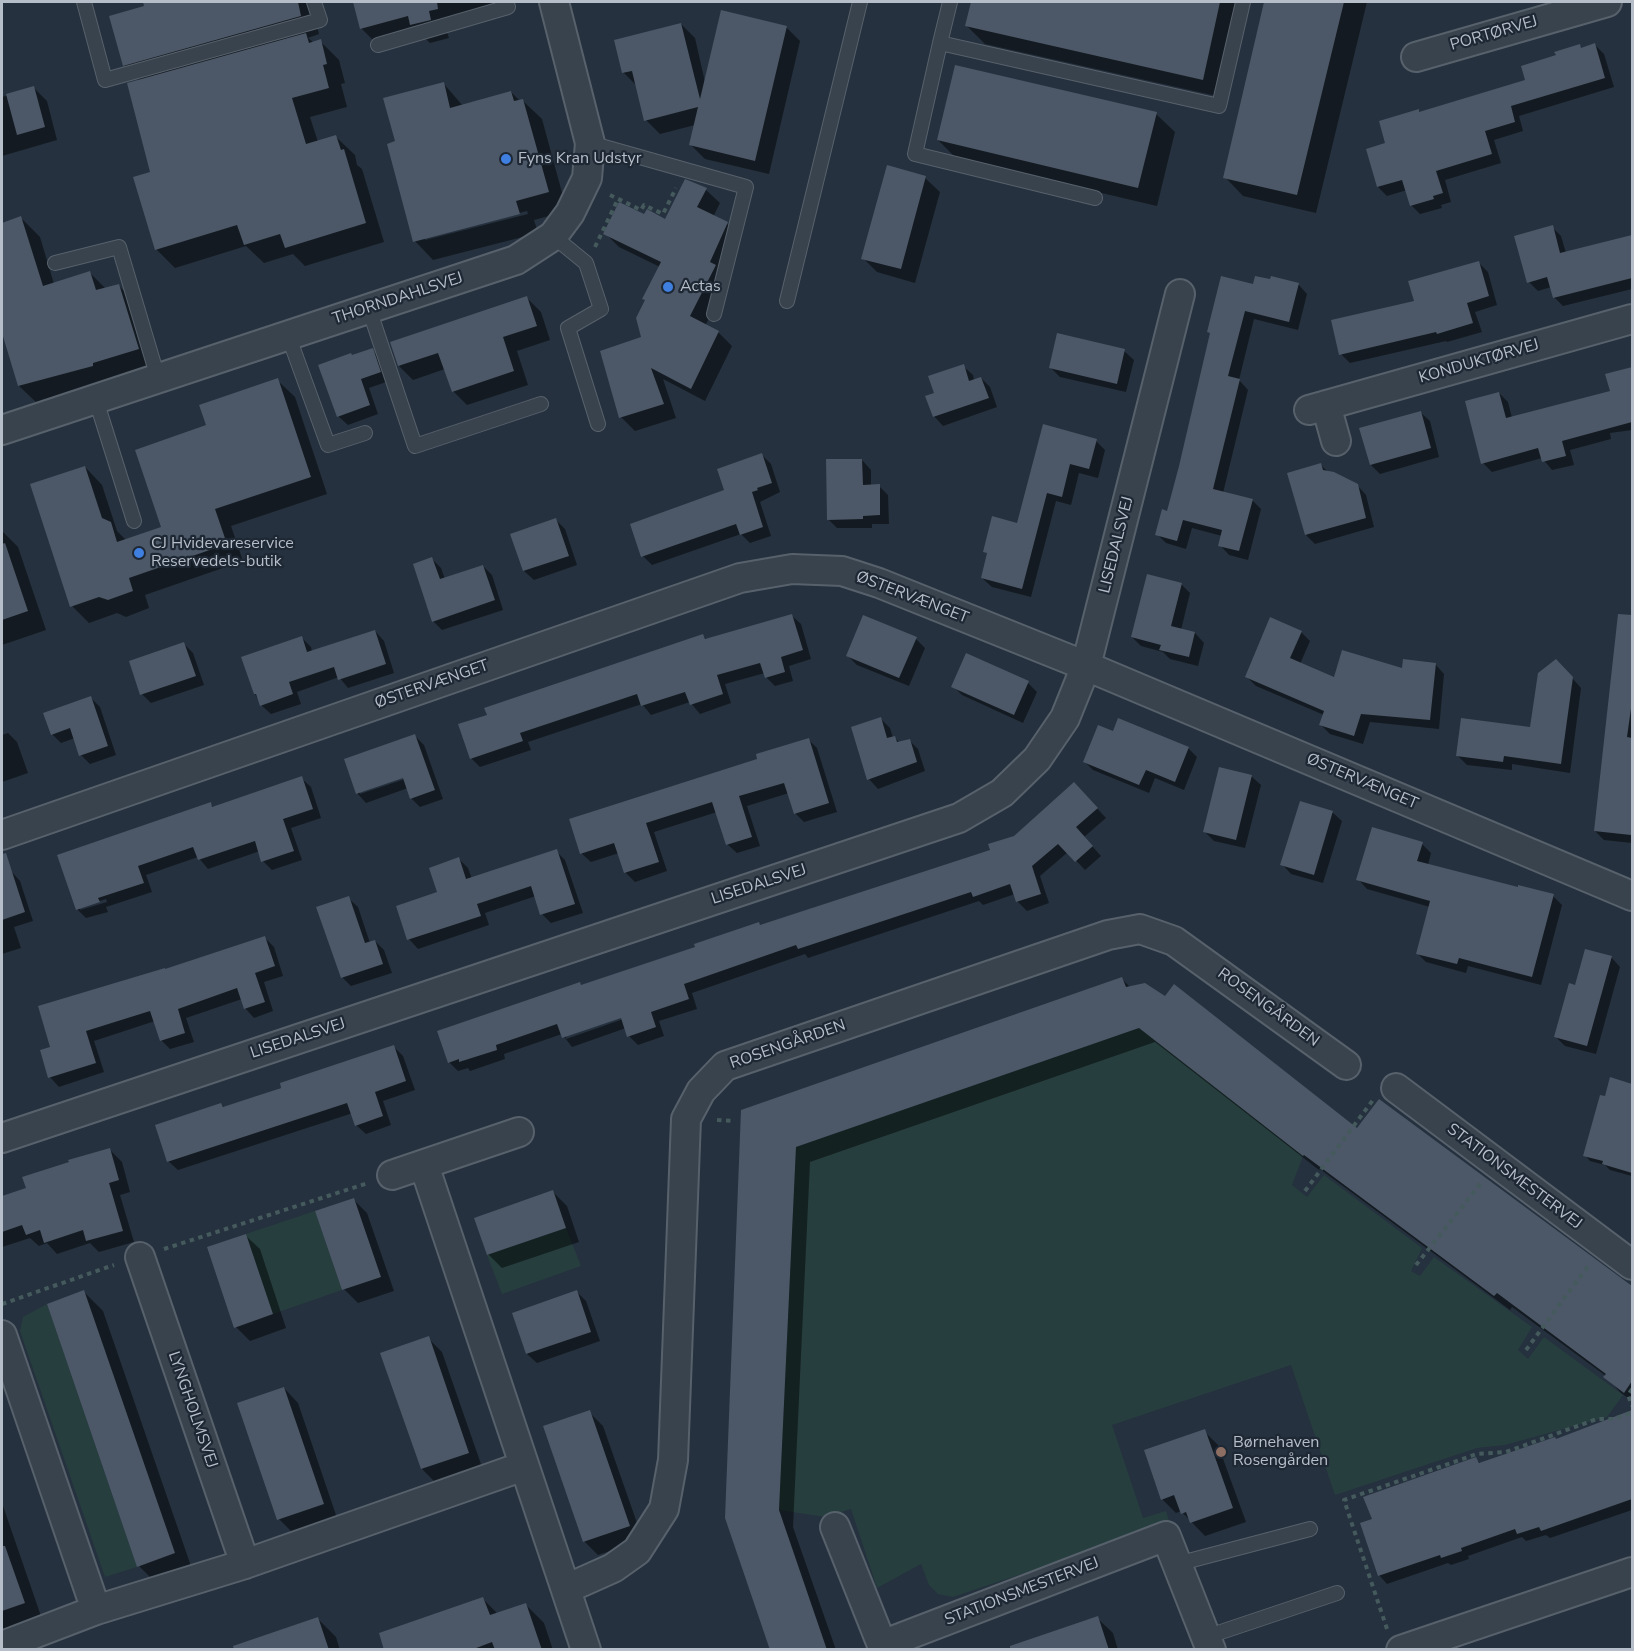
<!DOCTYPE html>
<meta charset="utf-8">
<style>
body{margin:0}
#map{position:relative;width:1634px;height:1651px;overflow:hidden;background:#25313e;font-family:"Nunito Sans",sans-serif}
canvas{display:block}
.frame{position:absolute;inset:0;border:3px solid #b6bec9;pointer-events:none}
</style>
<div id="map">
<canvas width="1634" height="1651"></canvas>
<div class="frame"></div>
</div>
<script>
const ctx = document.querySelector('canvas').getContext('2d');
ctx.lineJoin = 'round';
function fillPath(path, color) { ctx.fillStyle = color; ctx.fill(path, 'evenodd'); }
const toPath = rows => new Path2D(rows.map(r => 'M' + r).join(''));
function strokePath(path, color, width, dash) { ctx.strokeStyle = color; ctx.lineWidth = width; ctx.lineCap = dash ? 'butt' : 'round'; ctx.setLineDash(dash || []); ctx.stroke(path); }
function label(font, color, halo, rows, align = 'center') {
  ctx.font = font + ' "Nunito Sans",sans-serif'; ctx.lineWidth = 4.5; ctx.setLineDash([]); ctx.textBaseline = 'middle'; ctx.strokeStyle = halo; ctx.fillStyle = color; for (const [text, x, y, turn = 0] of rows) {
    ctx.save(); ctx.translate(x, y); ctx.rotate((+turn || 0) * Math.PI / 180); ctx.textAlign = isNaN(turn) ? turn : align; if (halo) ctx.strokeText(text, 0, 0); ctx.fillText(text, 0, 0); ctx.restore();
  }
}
fillPath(toPath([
 [1139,1028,1303,1156,1292,1185,1307,1197,1324,1175,1422,1248,1411,1271,1420,1276,1434,1257,1532,1327,1518,1350,1528,1359,1544,1337,1623,1395,1607,1417,1505,1445,1477,1448,1335,1495,1291,1365,1112,1425,1143,1518,1166,1511,1170,1524,953,1597,938,1594,929,1585,921,1564,877,1588,851,1509,825,1517,779,1510,796,1147],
 [315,1211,342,1290,273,1314,246,1234],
 [566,1228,581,1266,502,1294,487,1255],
 [47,1304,137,1567,105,1577,20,1331,23,1317]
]), '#273e3f');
fillPath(toPath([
 [144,2,310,2,319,34,308,38,314,43,320,41,339,60,345,83,341,84,347,107,310,117,318,142,336,137,355,155,357,165,362,169,384,242,305,266,293,254,264,263,246,246,175,268,156,249,152,173,140,81,124,65,146,7],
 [354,2,503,2,446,30,449,38,430,43,423,36,380,47,361,28],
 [972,2,1243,2,1221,97,985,44,967,26],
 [1266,2,1367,2,1316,213,1243,196,1225,177],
 [681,24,695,38,705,82,786,27,800,41,769,174,705,159,691,145,695,125,660,134,646,120,637,86,624,73,616,41],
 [1595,45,1604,54,1614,87,1519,116,1523,131,1494,140,1501,163,1445,180,1451,202,1441,205,1442,208,1420,214,1411,205,1407,190,1387,196,1378,187,1387,144,1418,111,1420,113,1527,81,1558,56,1580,46,1582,49],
 [444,84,463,106,511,92,520,101,523,101,542,119,567,211,534,220,538,233,433,260,415,241,396,142],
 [527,211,528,214,425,240,425,237],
 [34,88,47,101,57,140,2,156,2,97],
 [1156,114,1175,132,1157,206,957,159,938,140],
 [925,178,940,192,915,283,877,272,863,258],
 [706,190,720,203,713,217,727,224,741,237,724,275,729,280,705,326,718,332,732,346,705,401,663,379,676,418,635,431,621,417,643,337,660,267,619,247,605,233,645,216,665,221],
 [21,218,40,237,54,284,90,273,106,289,118,285,137,304,157,368,38,404,19,386,2,328,2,224],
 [1552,227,1561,236,1566,253,1632,237,1632,289,1563,306,1554,297,1551,287,1538,291,1529,282],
 [1479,263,1488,272,1497,305,1475,312,1482,332,1447,342,1446,341,1350,363,1341,354,1415,302],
 [1298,284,1307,294,1298,330,1254,319,1239,380,1248,390,1223,493,1252,500,1261,509,1248,560,1229,555,1220,545,1222,536,1192,528,1186,549,1166,543,1157,534,1168,512,1212,335,1208,331,1254,286],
 [527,298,541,312,550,340,517,351,528,385,467,405,453,391,445,369,413,380,399,366],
 [372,350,381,359,389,381,369,388,378,414,348,425,338,416,352,356],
 [1124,351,1134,360,1126,392,1060,377,1050,367],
 [963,366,973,375,974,380,981,378,990,387,997,407,943,426,934,416,936,393],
 [1632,367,1632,430,1610,433,1611,439,1570,450,1574,465,1552,470,1542,458,1492,472,1483,463,1499,393,1508,402,1512,418,1612,392,1607,375],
 [277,380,295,397,327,494,231,526,243,561,145,595,149,608,126,617,117,613,89,623,72,606,85,467,102,485,117,531,126,540,163,528,208,426],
 [1420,412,1430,421,1439,457,1380,474,1371,465],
 [1044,426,1096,441,1105,450,1098,478,1079,473,1071,505,1056,501,1031,597,992,587,982,578,988,555,985,551,1018,525],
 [762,455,771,464,780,492,760,502,771,536,750,543,741,534,652,565,643,556,726,491],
 [862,460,871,470,871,486,879,486,888,495,889,524,872,524,872,528,837,528,828,519],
 [1321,465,1328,472,1357,485,1366,495,1374,527,1315,544,1306,535],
 [556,520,565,529,577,565,534,580,524,571,512,535],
 [2,531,18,547,46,630,2,645],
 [432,559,441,568,445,579,483,566,492,575,503,610,442,630,433,621],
 [1181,584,1190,593,1181,630,1195,633,1204,643,1198,666,1170,659,1163,652,1141,646,1132,637],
 [791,615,801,624,811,659,789,666,793,681,775,686,766,677,765,673,725,684,731,703,700,714,690,702,651,715,642,704,528,742,531,750,480,767,471,758,703,636,707,640],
 [375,631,384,641,394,673,348,688,339,677,297,692,301,704,271,714,261,705,255,694,302,638,311,647,312,652],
 [1301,632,1310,641,1300,664,1335,679,1435,664,1444,674,1439,729,1370,722,1363,744,1330,734,1321,725,1324,715,1256,686,1247,677],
 [1617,638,1632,640,1632,843,1604,840,1595,831],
 [916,639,925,648,909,686,857,665,848,656],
 [184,644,193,653,204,685,151,703,142,694],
 [1565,670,1581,688,1570,773,1512,764,1512,770,1467,765,1458,756,1532,728],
 [1028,683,1037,692,1023,723,962,695,953,686],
 [91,698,100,707,116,755,90,764,81,755,75,738,61,743,52,734],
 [881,719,890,728,893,738,895,738,900,743,909,740,918,749,925,771,878,789,869,779,853,728],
 [8,733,17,742,28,773,2,782,2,735],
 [1113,733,1188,748,1197,757,1184,790,1155,778,1149,793,1093,770,1084,761],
 [415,736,424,745,443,799,420,807,411,798,408,788,366,803,357,793],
 [410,774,411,777,360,794,360,791],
 [808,739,817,748,837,812,804,822,795,813,789,793,747,806,760,846,737,853,727,844,717,812,654,832,667,871,635,882,626,873,619,853,591,862,581,853,759,760],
 [1251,776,1261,785,1245,848,1214,841,1204,831],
 [301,778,311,787,321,818,291,828,302,860,272,870,263,861,260,851,208,869,198,857,146,875,152,892,106,907,108,912,86,918,77,909,210,804,214,808],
 [106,899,107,902,80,910,80,907],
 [1083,793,1106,818,1084,837,1101,856,1085,870,1068,852,1040,876,1049,903,1027,911,1018,902,1015,894,983,905,979,901,808,958,805,954,692,993,697,1009,659,1021,664,1036,638,1045,629,1036,626,1028,572,1047,562,1034,504,1054,505,1059,470,1071,468,1068,458,1071,449,1062,582,987,697,948,759,924,762,926,992,851],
 [628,1014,629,1017,566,1039,566,1035],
 [1332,812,1342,821,1323,883,1291,874,1282,864],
 [1422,844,1431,853,1428,865,1553,896,1562,905,1541,985,1468,966,1466,973,1426,962,1417,953,1430,907,1367,889,1358,879],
 [556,851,565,860,583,913,551,923,542,914,536,896,485,913,489,925,418,949,409,939,459,859,468,868,472,879],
 [11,871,20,881,33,921,14,927,21,948,2,954,2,874],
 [348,898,358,907,370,943,375,941,384,950,392,973,351,986,342,977],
 [265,938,274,947,283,976,264,982,273,1011,254,1018,245,1008,242,999,186,1018,194,1042,170,1049,161,1040,155,1021,94,1041,104,1072,59,1087,50,1077,52,1048],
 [1611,957,1620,967,1596,1054,1565,1046,1556,1037,1577,987],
 [1122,979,1131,988,1357,1131,1379,1101,1632,1288,1632,1401,1620,1392,1606,1376,1512,1307,1510,1310,1320,1169,1319,1170,1155,1042,810,1162,793,1527,836,1650,772,1650,743,1111],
 [394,1047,403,1056,415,1090,383,1101,391,1125,366,1134,356,1125,353,1113,178,1170,168,1161,221,1104,225,1108],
 [1611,1079,1632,1085,1632,1176,1610,1170,1605,1165,1590,1161,1585,1155],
 [110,1150,122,1162,130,1192,120,1195,134,1242,99,1252,90,1243,57,1254,47,1243,39,1246,30,1238,2,1247,2,1198,28,1189],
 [553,1192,567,1206,579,1242,502,1268,488,1254],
 [353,1199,367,1213,394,1291,358,1303,344,1289],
 [245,1235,260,1249,286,1328,250,1341,236,1327],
 [84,1292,103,1311,193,1572,157,1584,139,1566],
 [577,1292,586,1301,600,1341,537,1363,527,1354,514,1314],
 [428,1338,442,1352,482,1467,436,1483,422,1469,382,1354],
 [284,1388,298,1403,337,1518,293,1533,279,1519],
 [589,1412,603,1426,643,1540,598,1555,584,1541],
 [1632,1420,1632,1510,1550,1538,1546,1535,1526,1541,1522,1537,1468,1556,1469,1559,1451,1565,1448,1563,1387,1584,1379,1575,1374,1520,1476,1459,1481,1464,1556,1440,1610,1429],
 [1204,1431,1218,1445,1246,1522,1205,1536,1181,1511,1176,1513,1162,1499],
 [2,1503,43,1622,7,1634,2,1628],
 [483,1599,498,1614,525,1604,544,1623,553,1650,386,1650],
 [1097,1618,1113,1633,1118,1650,1003,1650],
 [318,1619,336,1637,340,1650,228,1650]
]), '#0007');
fillPath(toPath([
 [143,2,298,2,301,16,123,66,109,16,144,6],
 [353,2,437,2,438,9,429,11,431,20,410,25,408,16,360,29],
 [971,2,1220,2,1203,80,965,26],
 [1264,2,1344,2,1297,195,1223,178],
 [721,10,787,26,755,161,689,145,698,107,644,121,632,71,622,73,614,40,681,23,700,99],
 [306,33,309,43,321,39,327,64,323,65,329,88,292,98,306,144,336,135,341,150,344,149,366,223,285,248,280,234,244,245,237,225,155,250,133,177,150,172,127,83],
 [1595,43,1605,78,1511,106,1515,122,1485,131,1492,154,1436,171,1443,193,1433,196,1434,199,1410,206,1402,180,1377,187,1366,149,1385,143,1379,121,1419,109,1419,112,1525,80,1521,66,1556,55,1554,52,1580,44,1581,48],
 [955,65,1157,112,1138,188,937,140],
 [444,82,450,108,511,91,514,101,523,99,549,192,516,201,520,214,413,242,387,144,395,141,383,98],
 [34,86,45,127,17,135,6,94],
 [887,165,926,176,901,269,861,259],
 [685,179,707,188,697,207,728,222,710,262,716,265,690,316,719,331,691,389,651,368,664,404,619,418,600,351,641,337,636,318,645,300,642,299,661,262,603,234,619,202,644,214,647,209,665,219],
 [21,216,43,286,90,271,96,290,119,284,139,349,93,363,93,366,18,386,2,333,2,223],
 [1553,225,1560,253,1632,235,1632,278,1553,298,1547,277,1527,283,1514,236],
 [1479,261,1489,296,1467,303,1473,323,1437,334,1436,332,1339,355,1331,320,1414,301,1408,281],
 [1221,276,1253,284,1255,276,1270,279,1271,276,1299,283,1289,322,1245,311,1228,376,1240,379,1213,489,1253,499,1239,551,1218,546,1222,530,1183,520,1177,541,1155,535,1162,509,1167,511,1179,466,1210,333,1207,332],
 [527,296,537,326,503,337,514,371,452,392,438,353,398,366,390,342],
 [1057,333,1125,349,1117,384,1049,368],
 [373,348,381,372,361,379,370,405,337,417,318,365,351,353,352,355],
 [964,364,969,381,981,377,989,398,933,417,925,396,934,393,928,376],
 [1632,367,1632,422,1562,441,1566,456,1542,462,1538,448,1481,464,1465,401,1499,392,1506,418,1610,391,1605,374],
 [278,378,311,477,215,509,227,544,129,578,133,591,108,600,99,597,70,607,30,484,85,466,102,518,111,522,117,542,161,527,135,450,206,425,199,405],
 [1421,411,1431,448,1370,465,1359,428],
 [1043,424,1097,439,1089,469,1070,464,1062,497,1047,493,1022,589,981,578,987,553,983,552,992,516,1017,523],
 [762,453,772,483,757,488,758,490,752,492,763,527,740,535,736,524,641,557,630,524,724,490,717,469],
 [826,459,862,459,863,485,880,484,880,515,863,516,863,519,827,520],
 [1321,463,1323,470,1334,472,1358,484,1366,518,1305,535,1287,473],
 [556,518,569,556,523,571,510,534],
 [5,543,28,611,2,620,2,544],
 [432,557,440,579,483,565,495,600,432,622,413,564],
 [1147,574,1182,583,1171,626,1195,632,1189,657,1159,650,1161,645,1131,637],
 [792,614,803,650,781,657,785,672,765,678,760,663,717,675,723,694,690,705,685,692,641,706,637,694,520,733,523,741,470,759,458,724,487,715,484,708,703,634,705,639],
 [1618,614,1632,615,1632,701,1627,737,1632,738,1631,835,1594,831],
 [863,615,917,637,899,678,846,656],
 [1270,617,1302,631,1290,658,1334,677,1342,650,1402,668,1403,659,1436,663,1430,720,1361,714,1354,736,1319,725,1324,711,1245,677],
 [375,630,386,664,338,680,334,667,289,682,293,694,260,706,256,694,254,694,241,657,302,636,307,652],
 [184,642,196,676,140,695,129,661],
 [966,653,1029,681,1014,715,951,687],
 [1556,659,1573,677,1561,764,1504,756,1503,762,1456,756,1461,718,1530,727,1538,673],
 [91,696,108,746,79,756,70,728,51,735,43,713],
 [881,717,887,738,895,736,897,742,910,739,917,762,867,780,851,727],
 [1118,718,1189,747,1175,782,1146,770,1139,785,1083,762,1098,725,1113,731],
 [415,734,435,790,410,799,403,778,356,794,344,759],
 [809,738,829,803,794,814,784,783,739,796,752,837,726,845,712,802,646,823,659,862,624,873,614,843,580,854,569,819,757,759,756,754],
 [1219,767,1252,775,1236,840,1203,832],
 [302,776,313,809,283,819,294,851,261,862,255,841,198,860,193,847,138,866,144,883,98,898,100,902,76,910,57,855,211,802,212,807],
 [1074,782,1098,808,1076,827,1093,846,1075,862,1058,844,1032,866,1041,894,1016,902,1010,884,973,897,971,892,798,949,796,945,684,984,689,999,651,1012,656,1027,627,1037,621,1018,562,1038,557,1024,496,1045,497,1050,459,1062,459,1059,448,1063,437,1031,580,982,581,985,695,947,694,944,759,922,760,925,990,850,988,844,1014,836],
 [1300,801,1333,811,1314,875,1280,865],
 [1372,827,1423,842,1417,861,1518,887,1518,885,1554,894,1532,977,1459,958,1457,964,1416,954,1430,901,1356,880],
 [557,849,575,904,540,915,531,886,477,904,481,916,407,940,396,906,437,892,429,868,459,857,466,879],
 [6,853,25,912,2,920,2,854],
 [349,896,365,943,375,940,383,964,341,978,316,907],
 [265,936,275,966,255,973,265,1002,244,1009,237,988,178,1009,185,1033,160,1041,150,1011,86,1031,96,1063,48,1078,40,1050,50,1047,38,1006,165,968,165,969],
 [1585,949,1612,956,1587,1046,1554,1037,1569,983,1575,985],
 [1122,977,1126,987,1145,983,1165,996,1174,984,1357,1128,1379,1099,1632,1286,1632,1381,1624,1393,1603,1377,1606,1374,1497,1293,1494,1296,1304,1155,1303,1156,1139,1028,796,1147,779,1510,827,1650,770,1650,725,1518,741,1110],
 [394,1045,406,1081,375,1092,383,1116,355,1126,347,1103,167,1162,155,1125,221,1103,223,1107,281,1088,280,1083],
 [1610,1077,1632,1084,1632,1173,1602,1164,1603,1161,1583,1156,1600,1095,1605,1096],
 [110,1148,119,1180,109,1183,123,1231,86,1241,83,1230,44,1243,40,1230,26,1235,22,1225,2,1232,2,1196,26,1188,22,1177,69,1162,68,1160],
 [553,1190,566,1228,487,1255,474,1218],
 [354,1198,381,1277,342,1290,315,1211],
 [246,1234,273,1314,234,1328,207,1247],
 [84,1290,175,1553,137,1567,47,1304],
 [577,1290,591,1332,526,1354,512,1313],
 [429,1336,469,1453,421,1469,380,1353],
 [284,1387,324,1504,277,1520,237,1403],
 [590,1410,630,1526,583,1542,543,1426],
 [1632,1410,1632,1499,1541,1531,1539,1527,1517,1534,1515,1529,1461,1548,1462,1551,1441,1558,1440,1555,1378,1576,1360,1523,1372,1519,1363,1497,1476,1457,1479,1463,1555,1437,1556,1439],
 [1205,1429,1233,1508,1190,1523,1186,1512,1181,1514,1174,1495,1161,1500,1144,1450],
 [2,1546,5,1546,25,1603,2,1611],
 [483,1597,490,1615,526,1603,542,1650,495,1650,492,1642,471,1650,384,1650,379,1633],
 [1098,1616,1109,1650,1010,1650,1010,1646],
 [318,1617,329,1650,234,1650,233,1646]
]), '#4c5867');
const service = toPath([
 [84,2,105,80,320,20,314,2],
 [950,2,940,43,1219,106,1243,2],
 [940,43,915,154,1095,198],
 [378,45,508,7,506,2],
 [590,143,746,187,714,314],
 [553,236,586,263,601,309,568,328,598,424],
 [55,263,119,247,158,378],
 [787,301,860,2],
 [369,309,415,446,541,404],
 [288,335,328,445,365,433],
 [96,400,134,521],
 [1177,1564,1310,1529],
 [1206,1637,1337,1593]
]);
const minor = toPath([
 [1416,57,1607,2],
 [1326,405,1336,441],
 [1309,410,1632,319],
 [2,430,516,260,553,236,570,213,587,178,590,143,554,2],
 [2,835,740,578,792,569,842,571,879,583,1086,666,1632,896],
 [1396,1088,1632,1265],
 [2,1138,959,818,1002,793,1037,759,1065,718,1086,666,1180,294],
 [424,1165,586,1650],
 [392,1175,519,1132],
 [140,1257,245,1564],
 [2,1335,96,1610],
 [835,1527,882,1645,1166,1536,1211,1650],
 [566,1589,613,1568,637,1551,664,1509,673,1460,686,1119,701,1091,725,1066,1108,935,1140,929,1174,941,1346,1065],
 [2,1646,96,1610,245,1564,524,1466],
 [1401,1650,1632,1572]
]);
strokePath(service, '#57616c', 16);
strokePath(minor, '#57616c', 32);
strokePath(toPath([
 [610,195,641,210,644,205,663,214,676,188],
 [595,247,618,199],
 [717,1120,733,1121],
 [1305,1191,1373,1100],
 [164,1249,368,1183],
 [1416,1265,1481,1183],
 [2,1304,114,1265],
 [1526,1350,1588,1266],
 [1632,1389,1628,1395,1632,1406],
 [1387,1629,1344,1500,1477,1454,1506,1452,1597,1419,1613,1419,1632,1413]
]), '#455a5c', 4, [4.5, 4.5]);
strokePath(service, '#39434e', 14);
strokePath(minor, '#39434e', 28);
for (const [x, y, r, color] of [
 [506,159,6,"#3f7fe0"],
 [668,287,6,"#3f7fe0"],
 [139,553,6,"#3f7fe0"],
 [1221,1452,6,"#8d6e63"]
]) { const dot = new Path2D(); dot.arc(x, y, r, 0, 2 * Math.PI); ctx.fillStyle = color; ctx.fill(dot); strokePath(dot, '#1e2834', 2); }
label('16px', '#b6bec9', '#1e2834', [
 ["PORTØRVEJ",1494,34,-16],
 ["THORNDAHLSVEJ",398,299,-18],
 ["KONDUKTØRVEJ",1479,362,-16],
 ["LISEDALSVEJ",1117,545,-76],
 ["ØSTERVÆNGET",912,598,21],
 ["ØSTERVÆNGET",432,685,-19],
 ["ØSTERVÆNGET",1362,782,23],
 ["LISEDALSVEJ",759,885,-18],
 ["ROSENGÅRDEN",1268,1008,36],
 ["LISEDALSVEJ",298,1039,-18],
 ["ROSENGÅRDEN",788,1045,-19],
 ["STATIONSMESTERVEJ",1514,1177,37],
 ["LYNGHOLMSVEJ",192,1410,71],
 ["STATIONSMESTERVEJ",1022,1592,-21]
]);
label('16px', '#b6bec9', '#1e2834', [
 ["Fyns Kran Udstyr",518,159],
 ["Actas",680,287],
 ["CJ Hvidevareservice",151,544],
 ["Reservedels-butik",151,562],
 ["Børnehaven",1233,1443],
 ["Rosengården",1233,1461]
], 'left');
</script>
